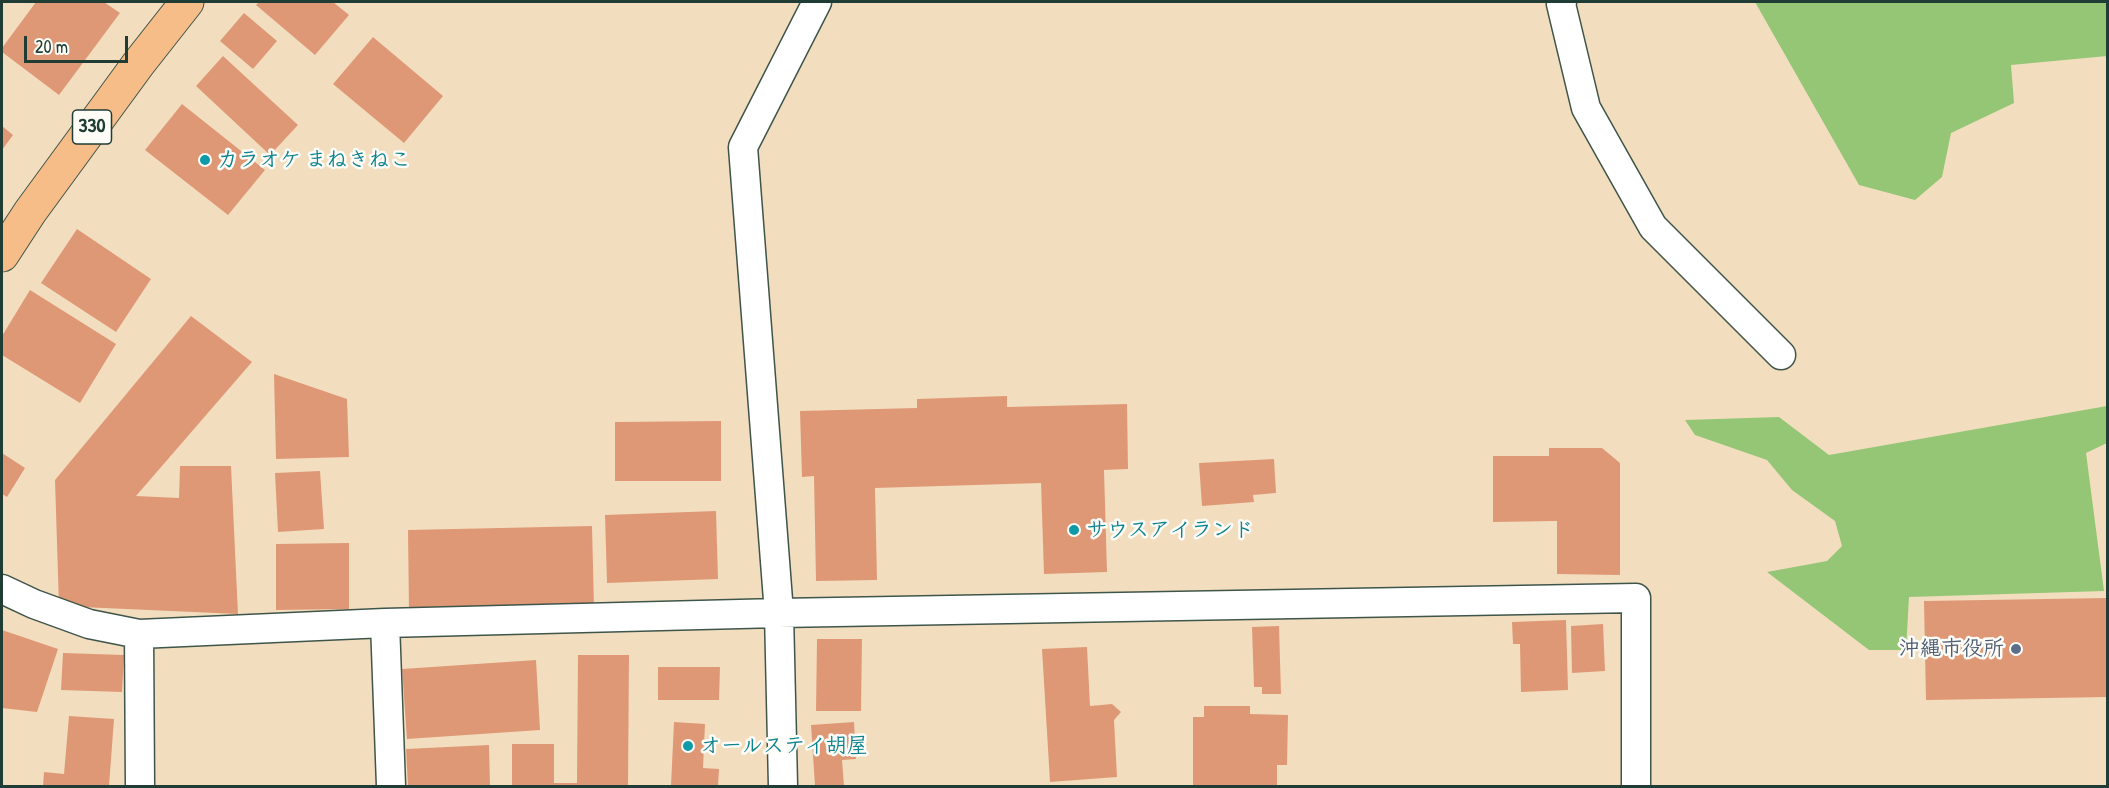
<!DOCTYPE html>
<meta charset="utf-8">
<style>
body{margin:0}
#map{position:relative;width:2109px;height:788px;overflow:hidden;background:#f2debf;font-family:"Patrick Hand",sans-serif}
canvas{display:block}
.frame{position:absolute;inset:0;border:3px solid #1f3d34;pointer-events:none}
.scale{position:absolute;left:24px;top:36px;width:104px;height:27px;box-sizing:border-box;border:3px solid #1f3d34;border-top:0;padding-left:8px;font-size:18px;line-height:21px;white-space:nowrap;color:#1f3d34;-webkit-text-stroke:4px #fdfcf7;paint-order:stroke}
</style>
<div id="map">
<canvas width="2109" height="788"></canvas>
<div class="frame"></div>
<div class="scale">20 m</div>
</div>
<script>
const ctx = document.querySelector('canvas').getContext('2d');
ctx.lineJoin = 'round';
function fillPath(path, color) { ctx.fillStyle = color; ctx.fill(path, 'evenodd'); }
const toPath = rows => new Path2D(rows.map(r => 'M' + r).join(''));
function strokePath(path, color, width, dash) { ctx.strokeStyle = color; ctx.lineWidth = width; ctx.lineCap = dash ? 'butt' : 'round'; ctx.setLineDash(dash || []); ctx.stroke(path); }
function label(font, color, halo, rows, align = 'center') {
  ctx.font = font + ' "Patrick Hand","Klee One",sans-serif'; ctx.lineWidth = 5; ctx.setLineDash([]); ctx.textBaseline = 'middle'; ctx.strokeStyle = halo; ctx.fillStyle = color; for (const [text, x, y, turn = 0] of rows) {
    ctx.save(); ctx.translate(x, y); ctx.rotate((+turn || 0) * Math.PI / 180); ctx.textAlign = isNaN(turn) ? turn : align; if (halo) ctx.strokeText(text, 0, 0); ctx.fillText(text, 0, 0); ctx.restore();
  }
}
fillPath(toPath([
 [1755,2,2107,2,2107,56,2011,65,2014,103,1951,133,1942,177,1915,200,1859,185],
 [2107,406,2107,443,2086,453,2104,591,1909,597,1906,650,1869,650,1767,572,1827,561,1842,546,1835,521,1792,490,1767,460,1695,435,1685,420,1779,417,1829,455]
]), '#94c676');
fillPath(toPath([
 [36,2,104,2,120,13,59,95,2,52,2,48],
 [259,2,333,2,349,15,315,55,256,5],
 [244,13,277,41,253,69,220,41],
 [373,37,443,96,404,143,333,84],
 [223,56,298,125,270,155,196,86],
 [182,104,265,170,228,215,145,150],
 [2,126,13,135,2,150],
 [77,229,151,279,116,332,41,283],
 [30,290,116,344,80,403,2,355,2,336],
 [191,316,252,362,136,496,179,498,180,466,231,466,238,614,59,606,55,480],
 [274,374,347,399,349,457,276,459],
 [1007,396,1007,407,1127,404,1128,469,1104,470,1107,572,1044,574,1041,483,875,488,877,580,816,581,814,476,802,477,800,411,917,408,917,399],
 [721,421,721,481,615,481,615,422],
 [1549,448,1602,448,1620,463,1620,575,1557,574,1557,521,1493,522,1493,456,1549,456],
 [2,453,25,468,7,497,2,494],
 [1274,459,1276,493,1253,495,1254,502,1202,506,1199,463],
 [320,471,324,529,278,532,275,473],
 [716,511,718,579,607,583,605,515],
 [592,526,594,608,409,612,408,530],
 [349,543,349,609,276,610,276,544],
 [2108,598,2108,697,1926,700,1924,601],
 [1566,620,1568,690,1521,692,1520,644,1513,644,1512,622],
 [1603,624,1605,671,1572,673,1571,626],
 [1279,626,1281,694,1262,694,1262,687,1254,687,1252,627],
 [2,630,58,649,37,712,2,708],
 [817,639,862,639,861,711,816,711],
 [1087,647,1090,706,1112,704,1121,712,1114,720,1117,777,1050,782,1042,649],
 [63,653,124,655,122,692,61,690],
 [578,655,629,655,628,786,512,786,512,744,554,744,554,783,577,783],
 [536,660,540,730,407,739,402,669],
 [658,667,720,667,719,700,658,700],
 [1204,706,1250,706,1250,714,1288,715,1287,765,1277,765,1277,786,1193,786,1193,717,1204,717],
 [69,716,114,719,109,786,43,786,44,772,64,774],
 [674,722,705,724,703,768,719,769,718,786,671,786],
 [854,722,856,759,842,760,844,786,815,786,811,725],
 [489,745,490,786,408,786,406,749]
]), '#df9876');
const minor = toPath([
 [1562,2,1561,4,1586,108,1653,227,1781,355],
 [2,589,34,604,89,624,139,634,385,623,779,613,1636,598,1636,786],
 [385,623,391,786],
 [139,634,140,786],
 [783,786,779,613,743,147,817,2]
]);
const trunk = toPath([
 [2,255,30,212,139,63,187,2]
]);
strokePath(minor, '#3f5549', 31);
strokePath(trunk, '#3f5549', 35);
strokePath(minor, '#fff', 28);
strokePath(trunk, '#f7bd88', 33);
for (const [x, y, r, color] of [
 [205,160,6,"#0f9aa8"],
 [1074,530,6,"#0f9aa8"],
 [2016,649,6,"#5c6f8a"],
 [688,746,6,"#0f9aa8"]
]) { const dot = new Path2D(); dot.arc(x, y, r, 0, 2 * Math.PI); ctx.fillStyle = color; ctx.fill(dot); strokePath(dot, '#fdfcf7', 2); }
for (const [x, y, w] of [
 [92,127,39]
]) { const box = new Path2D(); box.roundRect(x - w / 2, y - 17, w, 34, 4.5); ctx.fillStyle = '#fdfcf7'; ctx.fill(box); strokePath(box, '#1f3d34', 1.5); }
label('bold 20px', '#1f3d34', null, [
 ["330",92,127]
]);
label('bold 21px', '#0d838f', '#fdfcf7', [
 ["カラオケ まねきねこ",217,160],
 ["サウスアイランド",1086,530],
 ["オールステイ胡屋",700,746]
], 'left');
label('bold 21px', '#4e5e75', '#fdfcf7', [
 ["沖縄市役所",2004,649]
], 'right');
</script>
